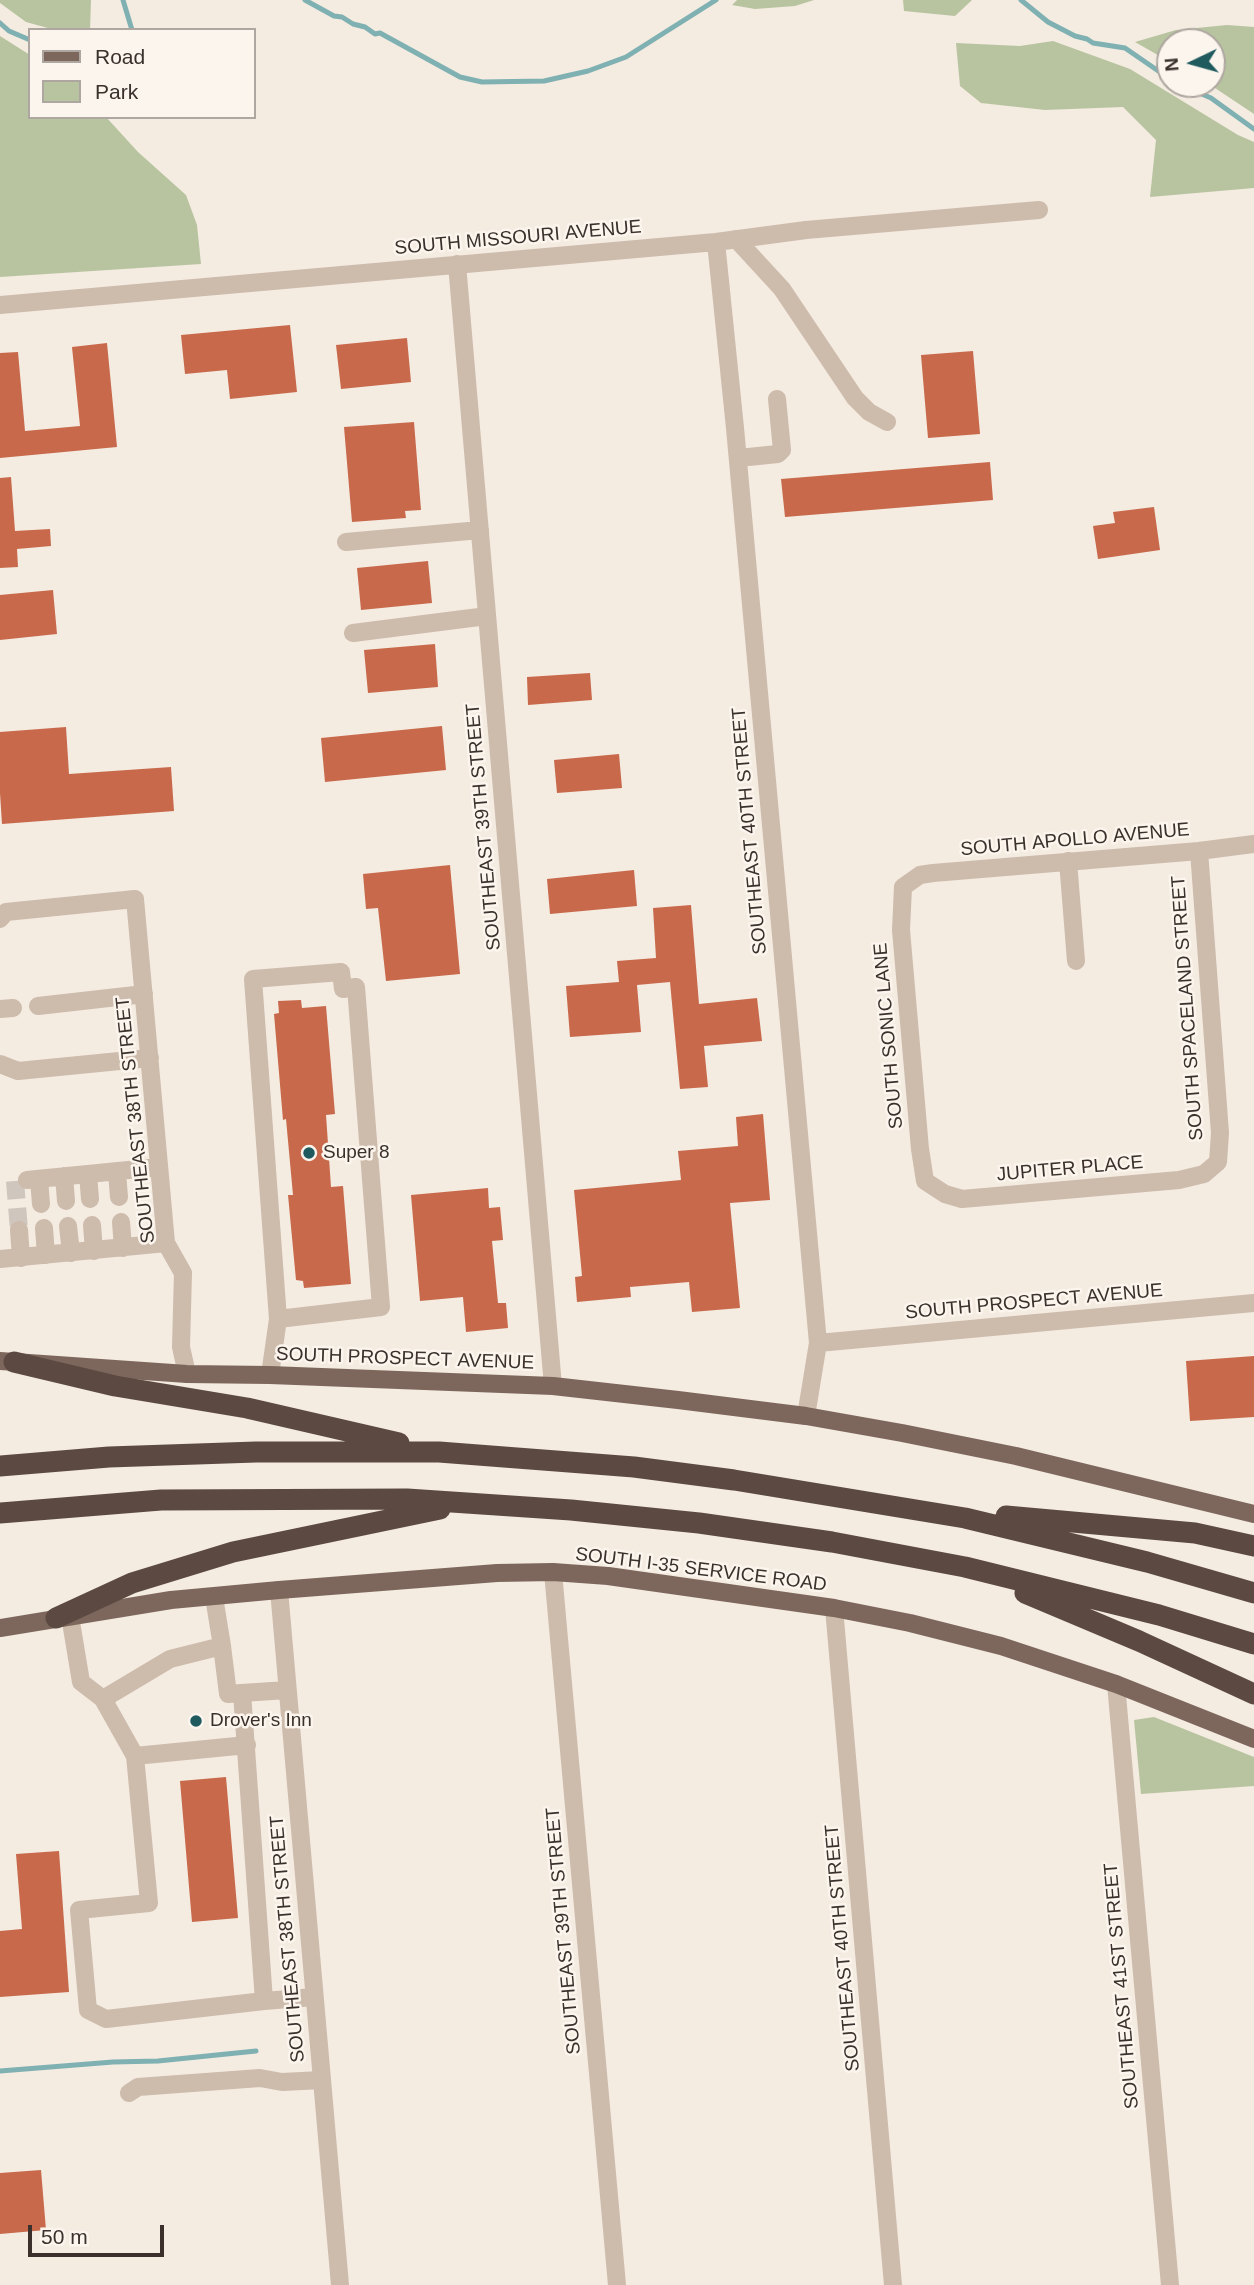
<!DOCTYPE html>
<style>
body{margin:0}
#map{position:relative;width:1254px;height:2285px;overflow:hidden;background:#f4ebe1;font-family:Helvetica,sans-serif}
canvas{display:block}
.legend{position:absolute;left:28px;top:28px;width:228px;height:91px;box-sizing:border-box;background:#fbf5ee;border:2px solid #aea6a0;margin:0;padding:9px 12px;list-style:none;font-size:21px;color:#3b302b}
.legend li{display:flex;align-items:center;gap:14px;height:35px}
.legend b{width:35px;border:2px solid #aea6a0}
.north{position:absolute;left:1156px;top:28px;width:70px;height:70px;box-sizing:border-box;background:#fbf5ee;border:2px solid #aea6a0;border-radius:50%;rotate:265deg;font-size:19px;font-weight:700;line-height:28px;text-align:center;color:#3b302b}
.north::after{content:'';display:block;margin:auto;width:24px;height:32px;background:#1f5a5e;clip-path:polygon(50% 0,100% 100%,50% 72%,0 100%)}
.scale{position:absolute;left:28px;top:2225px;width:136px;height:32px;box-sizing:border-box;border:4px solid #3b302b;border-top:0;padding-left:9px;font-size:21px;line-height:24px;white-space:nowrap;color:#3b302b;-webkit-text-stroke:5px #fbf5ee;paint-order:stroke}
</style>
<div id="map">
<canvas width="1254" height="2285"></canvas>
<ul class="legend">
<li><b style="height:9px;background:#7d675c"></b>Road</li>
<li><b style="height:19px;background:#b8c4a0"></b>Park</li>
</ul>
<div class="north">N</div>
<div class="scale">50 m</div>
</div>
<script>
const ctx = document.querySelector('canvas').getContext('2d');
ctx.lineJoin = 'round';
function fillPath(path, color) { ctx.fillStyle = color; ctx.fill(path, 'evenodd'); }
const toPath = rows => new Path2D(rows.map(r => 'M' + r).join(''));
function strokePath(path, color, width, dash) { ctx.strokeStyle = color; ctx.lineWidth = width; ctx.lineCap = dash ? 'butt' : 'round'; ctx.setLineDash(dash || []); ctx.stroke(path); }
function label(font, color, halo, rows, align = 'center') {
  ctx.font = font + ' Helvetica,sans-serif'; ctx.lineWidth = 5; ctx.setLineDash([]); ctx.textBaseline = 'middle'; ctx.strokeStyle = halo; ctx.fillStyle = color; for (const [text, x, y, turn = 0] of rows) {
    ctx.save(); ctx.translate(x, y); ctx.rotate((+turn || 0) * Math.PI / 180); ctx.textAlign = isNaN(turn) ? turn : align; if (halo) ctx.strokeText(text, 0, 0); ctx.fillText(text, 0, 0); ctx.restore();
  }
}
fillPath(toPath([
 [0,0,91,0,90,30,55,30,26,22,0,3],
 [737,0,814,0,795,6,755,9,732,5],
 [903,0,972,0,955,16,904,11],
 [1227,25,1254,27,1254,114,1209,84,1212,84,1212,42,1170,42,1170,62,1135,42,1176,30],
 [0,36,30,55,30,117,106,117,138,152,186,195,197,225,201,264,0,277],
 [1053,41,1130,69,1238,135,1254,142,1254,188,1150,197,1156,140,1123,107,1045,110,981,103,960,86,956,43,1020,46],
 [1154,1717,1254,1757,1254,1786,1141,1794,1134,1720]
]), '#b8c4a0');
strokePath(toPath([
 [123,0,132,30],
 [305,0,334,16,342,17,353,24,365,27,375,34,380,33,460,77,482,82,544,81,588,71,626,57,716,0],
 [1021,0,1048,22,1075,36,1087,39,1093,43,1125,48,1170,79],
 [0,23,9,31,30,40],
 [1179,84,1211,98,1254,129],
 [0,2071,113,2062,158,2061,256,2051]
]), '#7fb0b2', 5);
fillPath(toPath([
 [290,325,297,392,230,399,227,370,185,374,181,335],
 [407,338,411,382,341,389,336,345],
 [107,343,117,447,0,458,0,353,18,352,25,431,80,426,72,347],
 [973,351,980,434,928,438,921,355],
 [414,422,421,510,405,511,406,518,352,522,344,427],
 [990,462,993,500,785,517,781,479],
 [11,477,15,531,50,529,51,546,17,549,18,567,0,568,0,478],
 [1154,507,1160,550,1098,559,1093,526,1115,523,1113,512],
 [428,561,432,603,361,610,357,568],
 [53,590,57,634,0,640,0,595],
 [435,644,438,687,368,693,364,650],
 [590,673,592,700,528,705,527,677],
 [442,726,446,770,325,782,321,738],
 [66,727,69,774,171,767,174,811,2,824,0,793,0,732],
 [619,754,622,788,557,793,554,760],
 [450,865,460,974,386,981,378,908,366,909,363,874],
 [634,870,637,906,550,914,547,879],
 [691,905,699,1004,757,998,762,1041,704,1046,708,1087,680,1089,670,982,637,985,641,1032,570,1037,566,986,619,982,617,961,656,958,653,908],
 [301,1000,302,1008,326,1006,335,1114,326,1115,331,1187,343,1186,351,1284,304,1288,303,1281,296,1280,288,1195,293,1195,286,1119,283,1120,274,1014,279,1013,278,1001],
 [763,1114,770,1200,730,1203,740,1308,692,1312,689,1282,630,1287,631,1297,577,1302,575,1277,582,1276,574,1190,681,1180,678,1151,738,1146,736,1117],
 [488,1188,489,1208,500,1207,503,1240,492,1241,498,1303,506,1303,508,1328,466,1332,463,1297,420,1301,411,1195],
 [1254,1356,1254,1417,1190,1421,1186,1361],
 [226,1777,238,1918,192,1922,180,1781],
 [59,1851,69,1992,0,1997,0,1931,22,1929,16,1854],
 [41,2170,46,2230,0,2234,0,2173]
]), '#c8694b');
strokePath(toPath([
 [15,1181,19,1230]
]), '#cfc6bd', 18, [18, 9]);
strokePath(toPath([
 [736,239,782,289,855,398,869,412,887,422],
 [716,242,735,428,818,1343,806,1416],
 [457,264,553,1386],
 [0,305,716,242,806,230,1039,210],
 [738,458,778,454,782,450,777,399],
 [346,542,480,530],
 [353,633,487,616],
 [1199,851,1220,1133,1218,1162,1204,1174,1179,1180,962,1199,945,1194,925,1181,920,1149,901,930,903,887,920,875,933,873,1199,851,1254,844],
 [1068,861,1076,961],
 [0,919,6,912,135,899,166,1243,183,1273,181,1347,187,1374],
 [38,1006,144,994],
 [0,1009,13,1008],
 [0,1064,18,1071,150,1058],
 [117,1172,119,1197],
 [88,1174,90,1199],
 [64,1176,66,1201],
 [39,1179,41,1204],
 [27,1180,159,1167],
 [121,1222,123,1248],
 [92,1225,94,1251],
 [68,1226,71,1253],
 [44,1228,46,1255],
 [19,1230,21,1258],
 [0,1259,166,1243],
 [818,1343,1254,1303],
 [270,1375,278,1319,381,1307,356,987,343,989,341,972,253,979,278,1319],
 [553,1572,617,2285],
 [279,1590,340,2285],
 [214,1597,222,1646],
 [834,1608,893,2285],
 [70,1616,81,1682,103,1699],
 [1116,1684,1170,2285],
 [242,1693,264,2001,106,2019,88,2010,79,1910,149,1903,135,1756,103,1699,170,1659,222,1646,228,1694,242,1693,287,1690],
 [135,1756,247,1745],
 [264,2001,314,1997],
 [129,2093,138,2087,260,2078,282,2082,322,2080]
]), '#cdbbac', 18);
strokePath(toPath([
 [0,1361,187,1374,270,1375,553,1386,678,1400,806,1416,902,1433,1016,1456,1254,1514],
 [0,1628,171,1600,279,1590,497,1573,553,1572,608,1576,834,1608,910,1623,1001,1646,1116,1684,1254,1739]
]), '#7d675c', 18);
strokePath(toPath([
 [14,1362,115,1386,247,1408,399,1443],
 [0,1466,109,1457,256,1452,439,1452,634,1467,734,1480,965,1518,1147,1562,1254,1593],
 [0,1513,161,1500,407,1499,571,1510,699,1523,832,1542,965,1567,1159,1615,1254,1644],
 [1006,1516,1195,1533,1254,1546],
 [1025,1593,1139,1641,1254,1694],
 [56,1618,132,1583,233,1552,440,1509]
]), '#5c4a42', 21);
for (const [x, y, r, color] of [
 [309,1153,7,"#1f5a5e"],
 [196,1721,7,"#1f5a5e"]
]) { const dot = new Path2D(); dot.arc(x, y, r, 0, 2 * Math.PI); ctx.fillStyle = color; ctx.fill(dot); strokePath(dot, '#fbf5ee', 2.5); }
label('19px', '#3b302b', '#fbf5ee', [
 ["SOUTH MISSOURI AVENUE",518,238,-5],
 ["SOUTHEAST 39TH STREET",484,827,-95],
 ["SOUTHEAST 40TH STREET",750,831,-95],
 ["SOUTH APOLLO AVENUE",1075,840,-5],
 ["SOUTH SPACELAND STREET",1188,1008,-94],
 ["SOUTH SONIC LANE",889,1036,-95],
 ["SOUTHEAST 38TH STREET",136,1120,-96],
 ["JUPITER PLACE",1070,1169,-5],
 ["SOUTH PROSPECT AVENUE",1034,1302,-5],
 ["SOUTH PROSPECT AVENUE",405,1359,2],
 ["SOUTH I-35 SERVICE ROAD",701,1570,7],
 ["SOUTHEAST 39TH STREET",564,1931,-95],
 ["SOUTHEAST 38TH STREET",288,1939,-95],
 ["SOUTHEAST 40TH STREET",843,1948,-95],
 ["SOUTHEAST 41ST STREET",1122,1986,-95]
]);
label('19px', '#3b302b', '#fbf5ee', [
 ["Super 8",323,1153],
 ["Drover's Inn",210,1721]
], 'left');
</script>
